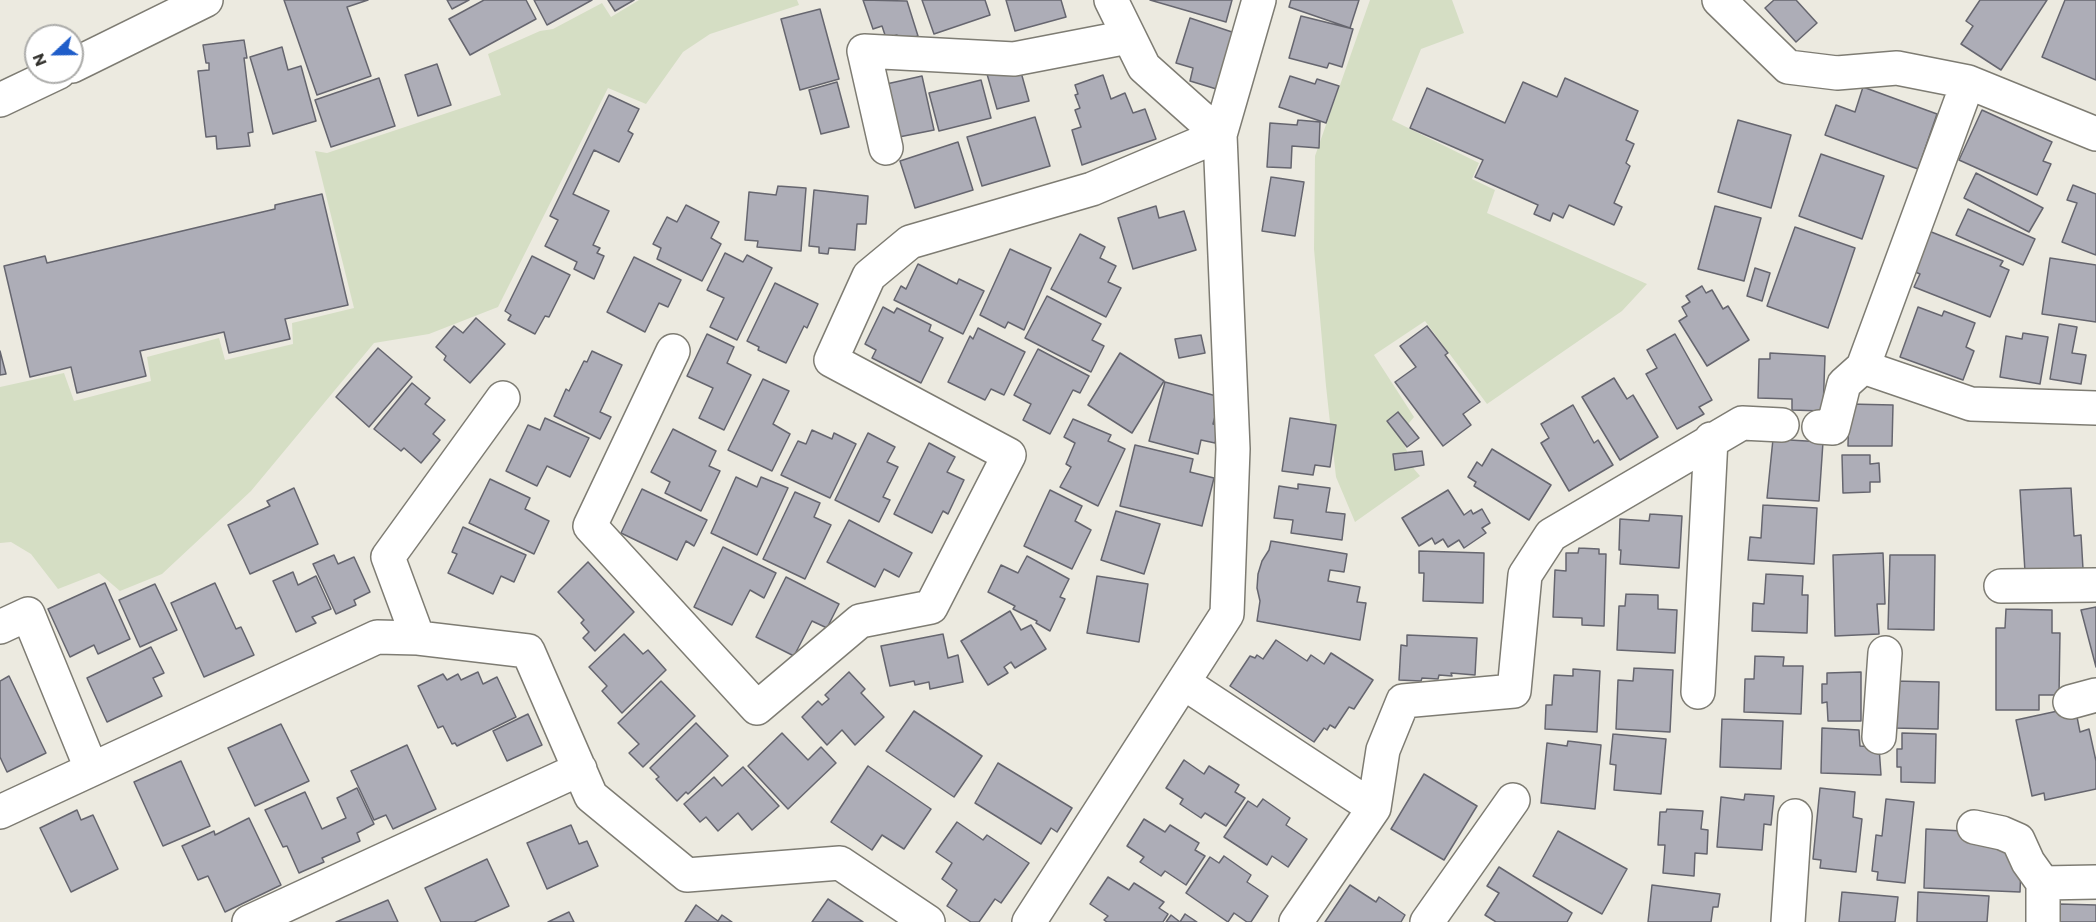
<!DOCTYPE html>
<style>
body{margin:0}
#map{position:relative;width:2096px;height:922px;overflow:hidden;background:#eceae0;font-family:Commissioner,sans-serif}
canvas{display:block}
.north{position:absolute;left:24px;top:24px;width:60px;height:60px;box-sizing:border-box;background:#fff;border:2px solid #acacaa;border-radius:50%;rotate:248deg;font-size:16px;font-weight:700;line-height:24px;text-align:center;color:#302f2b}
.north::after{content:'';display:block;margin:auto;width:21px;height:27px;background:#1f5dc9;clip-path:polygon(50% 0,100% 100%,50% 72%,0 100%)}
</style>
<div id="map">
<canvas width="2096" height="922"></canvas>
<div class="north">N</div>
</div>
<script>
const ctx = document.querySelector('canvas').getContext('2d');
ctx.lineJoin = 'round';
function fillPath(path, color) { ctx.fillStyle = color; ctx.fill(path, 'evenodd'); }
const toPath = rows => new Path2D(rows.map(r => 'M' + r).join(''));
function strokePath(path, color, width, dash) { ctx.strokeStyle = color; ctx.lineWidth = width; ctx.lineCap = dash ? 'butt' : 'round'; ctx.setLineDash(dash || []); ctx.stroke(path); }
fillPath(toPath([
 [639,0,797,0,799,5,710,34,683,52,646,104,608,88,498,307,429,334,374,343,251,491,162,574,120,591,99,573,58,589,31,554,11,542,0,543,0,387,64,373,74,401,151,381,147,357,219,338,225,360,293,344,292,323,354,308,315,151,327,153,501,95,488,54,540,31,553,29,602,3,611,17],
 [1370,0,1452,0,1464,33,1421,49,1392,120,1479,163,1472,179,1495,190,1487,213,1647,284,1622,311,1487,404,1425,321,1374,355,1414,417,1400,434,1414,469,1420,476,1355,522,1336,477,1326,386,1314,249,1315,156]
]), '#d5dec4');
const building = toPath([
 [284,0,368,0,347,7,371,76,317,95,284,0],
 [447,0,469,0,452,9,447,0],
 [484,0,526,0,536,19,470,55,449,19,484,0],
 [534,0,592,0,547,25,534,0],
 [608,0,634,0,615,11,608,0],
 [863,0,907,1,918,36,899,42,897,35,886,38,882,26,873,29,863,0],
 [922,0,985,0,990,15,934,34,922,0],
 [1006,0,1061,0,1066,17,1015,31,1006,0],
 [1150,0,1232,0,1226,22,1150,0],
 [1291,0,1359,0,1350,28,1289,7,1291,0],
 [1774,0,1796,0,1817,23,1796,42,1765,8,1774,0],
 [1980,0,2047,0,2001,70,1961,44,1973,26,1966,21,1980,0],
 [2065,0,2096,0,2096,80,2042,57,2065,0],
 [820,9,839,79,800,90,781,19,820,9],
 [1301,16,1353,29,1342,67,1329,63,1327,68,1289,58,1301,16],
 [1190,18,1241,35,1223,91,1190,81,1193,68,1176,63,1190,18],
 [244,40,247,58,244,58,245,66,253,132,248,133,250,146,217,149,216,136,206,137,198,71,209,70,209,63,206,63,203,45,244,40],
 [282,47,288,70,301,66,316,121,273,134,250,57,282,47],
 [437,64,451,105,418,116,405,75,437,64],
 [1019,65,1029,101,997,109,987,74,1019,65],
 [1103,75,1111,99,1125,93,1133,113,1145,109,1156,139,1082,165,1072,130,1081,127,1075,110,1080,108,1075,95,1078,94,1075,85,1103,75],
 [922,76,934,130,894,138,882,85,922,76],
 [1290,76,1315,84,1317,79,1339,86,1326,123,1279,107,1290,76],
 [379,78,395,126,331,147,315,100,379,78],
 [1565,78,1638,111,1626,140,1634,144,1626,163,1630,166,1614,203,1622,207,1614,225,1569,205,1563,218,1553,213,1550,221,1534,214,1538,205,1475,177,1483,160,1410,128,1427,88,1505,123,1523,82,1557,97,1565,78],
 [981,80,991,118,939,131,929,93,981,80],
 [837,82,849,127,821,134,809,90,837,82],
 [1863,87,1937,114,1918,169,1825,135,1836,105,1855,112,1863,87],
 [609,95,639,109,628,131,633,134,619,162,594,150,573,194,609,211,593,245,600,248,597,253,604,256,594,279,574,269,577,262,545,246,558,220,550,216,609,95],
 [1982,110,2052,142,2043,161,2051,164,2037,195,1959,160,1982,110],
 [1035,117,1050,166,982,186,967,137,1035,117],
 [1298,120,1320,122,1319,148,1292,146,1291,168,1267,167,1270,123,1297,125,1298,120],
 [1738,120,1791,135,1771,208,1718,192,1738,120],
 [958,142,973,190,915,208,900,161,958,142],
 [1821,154,1884,176,1862,239,1799,216,1821,154],
 [1976,173,2043,208,2029,232,1964,198,1976,173],
 [1271,177,1304,182,1295,236,1262,231,1271,177],
 [2073,185,2096,194,2096,255,2062,242,2077,203,2067,200,2073,185],
 [778,186,806,188,801,251,757,247,758,241,745,240,749,192,776,195,778,186],
 [814,190,868,196,866,224,857,224,855,250,829,248,828,254,819,253,819,247,809,246,814,190],
 [322,194,348,305,285,319,290,339,229,353,224,332,140,351,146,376,77,393,71,367,30,377,4,266,45,256,47,263,275,209,275,205,322,194],
 [686,205,719,222,711,238,721,244,702,281,657,259,661,248,653,244,667,217,677,222,686,205],
 [1156,206,1159,218,1184,211,1196,250,1133,269,1118,218,1156,206],
 [1715,206,1761,218,1744,281,1698,269,1715,206],
 [1968,209,2035,239,2023,265,1956,235,1968,209],
 [1795,227,1855,248,1828,328,1767,306,1795,227],
 [1929,231,2003,261,2000,266,2009,270,1990,317,1914,287,1920,274,1913,271,1929,231],
 [1080,234,1105,247,1100,258,1116,266,1108,282,1121,288,1106,317,1051,289,1080,234],
 [1010,249,1051,268,1024,330,1008,322,1005,328,980,315,1010,249],
 [725,253,743,262,747,255,772,268,737,340,710,327,724,298,707,290,725,253],
 [532,256,570,275,549,317,545,316,535,334,508,320,511,315,505,311,532,256],
 [634,257,681,280,668,307,659,303,645,332,607,312,634,257],
 [2050,258,2096,265,2096,322,2042,314,2050,258],
 [918,264,957,284,959,279,984,291,963,334,894,300,901,286,906,289,918,264],
 [1755,268,1770,273,1762,301,1747,296,1755,268],
 [775,283,818,304,807,328,804,326,786,363,758,350,759,347,747,341,775,283],
 [1702,286,1706,293,1712,290,1723,309,1728,306,1749,340,1707,366,1679,321,1687,316,1682,307,1690,302,1686,296,1702,286],
 [1047,296,1101,324,1092,340,1104,346,1091,372,1025,338,1047,296],
 [883,307,894,313,897,308,931,325,929,331,943,338,921,383,872,358,876,350,865,344,883,307],
 [1918,307,1942,316,1944,311,1975,323,1966,347,1974,351,1963,380,1900,357,1918,307],
 [476,318,505,344,470,383,444,360,446,356,436,347,454,326,463,333,476,318],
 [2059,324,2077,327,2072,353,2086,355,2081,384,2050,379,2059,324],
 [1427,326,1448,353,1445,355,1480,402,1463,414,1471,425,1443,446,1395,382,1416,367,1400,346,1427,326],
 [978,328,1025,352,1004,395,991,389,985,400,948,382,970,336,973,339,978,328],
 [2023,333,2048,337,2040,384,2000,377,2006,336,2022,339,2023,333],
 [707,334,734,347,727,363,751,375,724,430,699,418,713,388,687,376,707,334],
 [1675,334,1712,400,1699,407,1704,414,1677,429,1646,374,1657,368,1647,350,1675,334],
 [1201,335,1205,353,1179,358,1175,339,1201,335],
 [378,348,412,377,369,427,336,397,378,348],
 [1038,349,1089,376,1080,393,1073,390,1050,434,1023,420,1031,404,1014,395,1038,349],
 [0,351,6,374,0,375,0,351],
 [592,351,622,365,600,412,611,417,600,439,554,416,566,389,569,391,584,361,587,362,592,351],
 [1120,353,1164,381,1132,433,1088,405,1120,353],
 [1770,353,1825,356,1823,411,1792,410,1792,399,1758,398,1759,359,1770,359,1770,353],
 [1614,378,1627,399,1633,395,1658,437,1620,460,1582,397,1614,378],
 [763,379,789,391,773,424,790,434,772,471,728,450,763,379],
 [1165,382,1220,397,1213,424,1220,426,1215,443,1201,440,1198,454,1149,441,1165,382],
 [412,383,430,398,425,404,445,420,433,434,440,440,421,463,404,448,401,451,374,429,412,383],
 [1849,404,1893,405,1892,446,1848,446,1849,404],
 [1573,405,1594,443,1598,440,1613,465,1569,491,1541,443,1549,438,1541,424,1573,405],
 [1398,412,1419,438,1407,447,1387,421,1398,412],
 [545,418,589,438,570,477,547,466,537,486,506,471,528,425,540,430,545,418],
 [1290,418,1336,425,1330,467,1315,465,1313,475,1282,471,1290,418],
 [1073,419,1111,435,1108,441,1125,449,1098,506,1060,487,1071,467,1066,464,1075,443,1064,437,1073,419],
 [673,429,716,451,709,466,720,471,701,511,665,493,670,482,651,472,673,429],
 [812,430,832,439,834,433,856,444,830,498,781,475,798,441,806,444,812,430],
 [868,433,895,447,887,462,898,467,883,497,890,500,879,522,835,500,868,433],
 [1773,439,1823,442,1819,501,1767,498,1773,439],
 [929,443,955,457,947,472,964,480,948,514,943,511,932,533,894,514,929,443],
 [1135,445,1193,459,1190,472,1214,478,1202,526,1120,506,1135,445],
 [1492,449,1551,485,1529,520,1474,486,1476,482,1468,477,1477,462,1482,466,1492,449],
 [1422,451,1424,465,1395,470,1393,454,1422,451],
 [1842,455,1870,455,1870,464,1879,463,1880,482,1870,482,1870,492,1843,493,1842,455],
 [736,477,757,487,761,477,788,488,757,555,711,533,736,477],
 [490,479,530,498,525,509,549,521,534,554,469,523,490,479],
 [1298,484,1330,488,1326,512,1345,514,1342,540,1291,533,1293,520,1274,518,1279,486,1298,489,1298,484],
 [294,488,318,544,250,574,228,525,270,506,267,501,294,488],
 [2071,488,2074,536,2081,535,2083,569,2025,572,2020,490,2071,488],
 [642,489,707,520,694,546,686,541,677,560,621,533,642,489],
 [1050,490,1082,506,1075,521,1091,530,1072,569,1024,546,1050,490],
 [1448,490,1464,515,1471,510,1473,514,1482,509,1490,523,1482,528,1486,533,1464,548,1459,540,1448,547,1443,539,1435,544,1432,538,1419,546,1402,518,1448,490],
 [795,492,820,503,814,517,831,525,805,579,763,559,795,492],
 [1763,505,1817,508,1814,564,1748,560,1750,537,1761,538,1763,505],
 [1116,511,1160,524,1144,574,1101,560,1116,511],
 [1650,514,1682,516,1679,568,1620,564,1621,550,1619,550,1620,519,1649,521,1650,514],
 [849,520,912,553,899,577,884,569,875,587,827,562,849,520],
 [463,527,526,555,514,582,501,576,493,594,448,573,457,554,452,552,463,527],
 [1271,541,1347,554,1344,572,1330,570,1328,581,1360,587,1357,602,1366,603,1360,640,1257,621,1260,601,1257,588,1258,574,1262,561,1269,550,1271,541],
 [723,547,776,573,764,598,750,590,732,625,694,607,723,547],
 [1579,548,1599,549,1599,554,1606,554,1604,626,1582,625,1582,618,1553,617,1555,570,1566,571,1566,553,1578,553,1579,548],
 [1419,551,1484,553,1483,603,1423,601,1424,573,1419,573,1419,551],
 [1883,553,1885,604,1877,604,1879,634,1835,636,1833,555,1883,553],
 [334,555,338,564,354,557,370,592,354,600,356,605,336,614,313,564,334,555],
 [1890,555,1935,555,1934,630,1888,629,1890,555],
 [1027,556,1069,579,1060,597,1065,599,1050,631,1036,623,1037,621,1013,609,1015,606,988,592,1001,565,1018,573,1027,556],
 [588,562,634,612,595,651,583,638,589,632,581,623,584,620,558,592,588,562],
 [293,572,298,585,316,576,331,609,312,617,316,623,296,632,273,581,293,572],
 [1766,574,1803,576,1802,595,1808,595,1807,633,1752,631,1753,603,1764,604,1766,574],
 [1097,576,1148,584,1139,642,1087,633,1097,576],
 [786,577,839,604,827,628,812,621,794,656,756,637,786,577],
 [105,583,130,639,98,654,94,645,70,657,48,609,105,583],
 [215,583,236,629,241,627,254,655,204,677,171,603,215,583],
 [155,584,177,630,140,647,119,600,155,584],
 [1626,594,1658,595,1658,609,1677,610,1675,653,1617,650,1619,606,1625,606,1626,594],
 [2096,607,2096,667,2081,610,2096,607],
 [2006,609,2052,610,2052,633,2060,633,2059,695,2039,695,2039,710,1996,710,1996,628,2005,628,2006,609],
 [1010,611,1021,630,1031,625,1046,649,1015,668,1011,662,1004,667,1008,673,988,685,961,641,1010,611],
 [624,634,643,654,648,650,666,670,622,713,602,691,607,686,589,667,624,634],
 [943,634,948,658,958,655,963,682,930,689,929,682,915,685,914,681,890,686,881,646,943,634],
 [1407,635,1477,638,1475,675,1451,673,1452,676,1439,675,1438,679,1422,678,1421,681,1399,680,1401,645,1407,646,1407,635],
 [1276,640,1307,661,1311,655,1324,664,1331,653,1373,680,1354,709,1349,707,1335,728,1330,725,1327,730,1324,728,1314,742,1230,686,1250,656,1255,658,1257,655,1263,659,1276,640],
 [151,647,164,673,153,678,162,696,107,722,87,678,151,647],
 [1755,656,1784,657,1783,666,1803,666,1801,714,1744,712,1745,679,1754,679,1755,656],
 [1634,668,1673,670,1670,732,1616,729,1618,680,1633,681,1634,668],
 [1573,669,1600,671,1597,732,1545,729,1546,705,1552,705,1554,675,1573,676,1573,669],
 [478,672,483,684,497,677,516,717,457,746,455,743,452,744,443,726,438,728,418,686,443,674,447,680,458,674,461,680,478,672],
 [849,672,865,689,861,693,884,717,855,745,842,730,827,745,802,717,818,701,822,705,829,699,825,695,849,672],
 [1861,672,1861,721,1828,721,1827,702,1822,703,1822,684,1827,684,1827,673,1861,672],
 [9,676,46,753,7,772,0,757,0,681,9,676],
 [661,681,695,716,643,767,629,753,639,744,618,723,661,681],
 [1894,681,1939,682,1938,729,1893,728,1894,681],
 [2067,709,2069,718,2077,717,2080,732,2089,729,2096,761,2096,789,2045,800,2044,793,2032,796,2016,720,2067,709],
 [914,711,982,756,954,797,886,751,914,711],
 [528,714,542,745,507,761,493,731,528,714],
 [1722,719,1783,721,1781,769,1720,767,1722,719],
 [696,723,728,756,688,794,686,792,677,801,656,779,659,777,650,768,696,723],
 [281,724,309,781,255,806,228,748,281,724],
 [1822,728,1859,730,1860,746,1879,747,1881,775,1821,773,1822,728],
 [782,733,808,760,821,747,836,763,788,809,748,766,782,733],
 [1902,733,1936,734,1935,783,1901,782,1901,767,1897,767,1897,749,1902,749,1902,733],
 [1613,734,1666,739,1661,794,1614,790,1616,765,1610,764,1613,734],
 [1568,741,1601,745,1595,809,1541,803,1547,743,1567,746,1568,741],
 [407,745,436,809,393,829,386,815,374,820,351,771,407,745],
 [1184,760,1204,774,1209,766,1239,785,1235,792,1245,798,1226,826,1205,813,1201,818,1180,804,1183,799,1166,788,1184,760],
 [181,761,210,826,163,846,134,782,181,761],
 [998,763,1072,808,1057,832,1051,828,1041,844,975,803,998,763],
 [868,766,931,809,904,849,882,835,872,850,831,822,868,766],
 [743,767,779,806,752,830,738,813,718,831,706,817,700,822,684,804,714,777,722,786,743,767],
 [1424,774,1477,806,1444,860,1391,829,1424,774],
 [357,788,374,824,357,833,360,841,322,858,324,862,299,873,287,846,283,847,265,810,305,792,322,829,346,818,337,798,357,788],
 [1820,788,1855,792,1853,817,1862,819,1856,872,1820,868,1821,860,1813,859,1820,788],
 [1745,794,1774,796,1771,825,1764,824,1762,850,1717,847,1721,797,1744,800,1745,794],
 [1263,799,1290,818,1286,825,1307,839,1288,867,1272,856,1267,865,1224,837,1248,801,1257,807,1263,799],
 [1886,799,1914,802,1905,883,1877,880,1878,872,1872,871,1876,835,1882,836,1886,799],
 [1667,809,1703,811,1701,829,1708,830,1707,854,1695,853,1694,876,1663,873,1665,845,1658,845,1660,812,1666,812,1667,809],
 [77,810,81,820,93,815,118,869,71,892,40,828,77,810],
 [249,818,281,885,225,912,208,876,198,880,182,846,214,831,215,835,249,818],
 [1144,819,1165,832,1170,825,1199,843,1195,850,1205,856,1186,885,1165,871,1161,876,1140,862,1144,857,1127,846,1144,819],
 [957,822,983,840,987,835,1029,863,1001,903,995,899,979,922,971,922,947,906,957,890,942,879,952,863,936,852,957,822],
 [571,825,579,844,587,841,598,866,547,889,527,843,571,825],
 [1926,829,1981,832,2013,847,2012,867,2021,867,2020,892,1924,888,1926,829],
 [1558,831,1627,869,1602,914,1533,876,1558,831],
 [1224,856,1251,875,1247,882,1268,896,1251,922,1247,922,1234,913,1228,922,1186,893,1210,857,1219,863,1224,856],
 [487,859,509,906,474,922,441,922,425,888,487,859],
 [1499,867,1572,913,1567,922,1496,922,1485,915,1499,893,1487,886,1499,867],
 [1108,877,1129,890,1134,883,1164,902,1159,908,1168,914,1163,922,1107,922,1104,920,1108,916,1090,904,1108,877],
 [1350,885,1376,902,1379,897,1405,915,1401,922,1325,922,1350,885],
 [1652,885,1720,894,1718,907,1713,907,1711,922,1648,922,1652,885],
 [1842,892,1898,897,1895,922,1839,922,1842,892],
 [1918,892,1989,896,1987,922,1917,922,1918,892],
 [828,899,863,922,812,922,828,899],
 [388,900,398,922,336,922,388,900],
 [2059,904,2096,905,2096,922,2059,922,2059,904],
 [696,905,718,921,722,915,732,922,685,922,696,905],
 [569,912,574,922,548,922,569,912],
 [1185,914,1197,922,1166,922,1171,915,1180,922,1185,914]
]);
fillPath(building, '#adadb7');
strokePath(building, '#66666f', 1.5);
const minor = toPath([
 [1719,0,1788,67,1837,73,1897,68,1968,82,2096,134],
 [72,66,206,0],
 [1968,82,1863,367,1971,404,2096,408],
 [0,100,59,72],
 [886,148,864,51,1014,59,1128,37],
 [673,351,590,526,757,708,860,621,931,607,1009,455,831,360,869,276,910,242,1092,189,1220,135,1259,0],
 [1819,427,1833,428,1844,384,1863,367],
 [2001,586,2096,585],
 [0,627,28,614,91,768],
 [418,638,388,557,503,398],
 [1184,683,1374,808],
 [1698,692,1711,439],
 [2070,702,2096,695],
 [1879,737,1885,653],
 [0,812,377,637,418,638,528,651,591,796,687,875,840,863,928,922],
 [1974,827,2002,833,2018,840,2028,862,2043,883,2096,882],
 [249,922,580,769],
 [1029,922,1227,614,1233,449,1220,135,1144,67,1111,0],
 [1296,922,1374,808,1383,750,1403,701,1514,691,1525,575,1551,535,1742,423,1782,425],
 [1427,922,1513,800],
 [1788,922,1795,816],
 [2043,922,2043,883]
]);
strokePath(minor, '#7e7c73', 36);
strokePath(minor, '#fff', 33);
</script>
